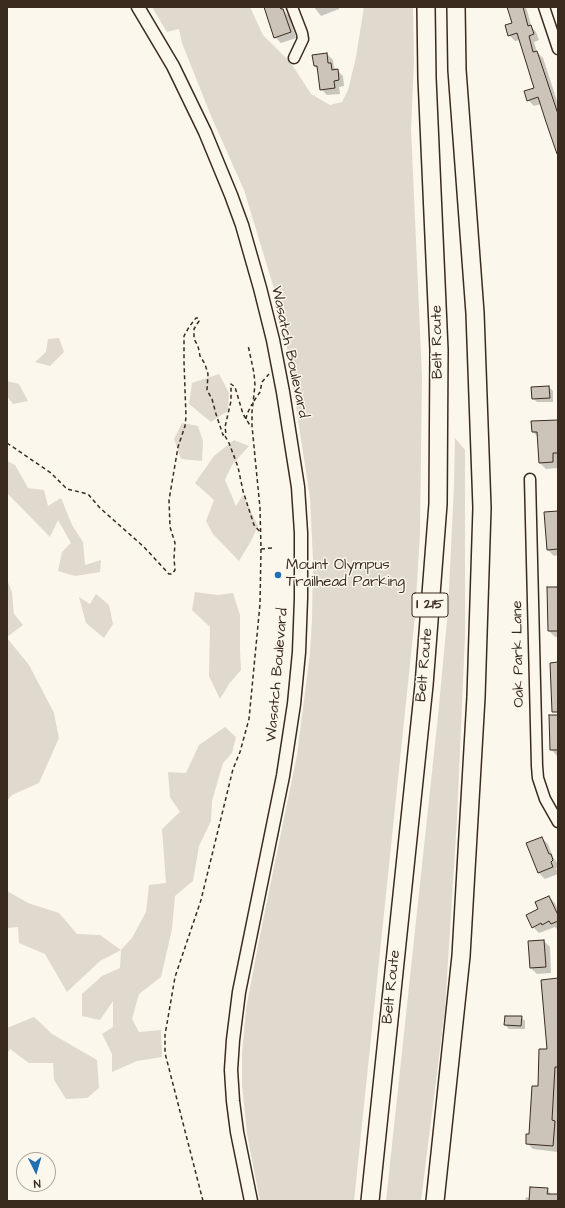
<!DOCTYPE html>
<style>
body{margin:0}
#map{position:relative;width:565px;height:1208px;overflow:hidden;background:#fbf7ec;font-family:"Architects Daughter",sans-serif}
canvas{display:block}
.frame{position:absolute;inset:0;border:8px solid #3b2a1e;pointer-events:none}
.north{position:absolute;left:16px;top:1152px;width:40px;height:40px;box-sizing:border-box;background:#fbf7ec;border:1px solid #aea59a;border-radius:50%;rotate:175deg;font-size:11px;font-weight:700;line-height:16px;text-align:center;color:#3b2a1e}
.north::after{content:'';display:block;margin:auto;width:14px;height:18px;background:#1f6fb2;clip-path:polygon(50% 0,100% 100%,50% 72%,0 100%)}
</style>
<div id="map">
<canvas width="565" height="1208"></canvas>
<div class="frame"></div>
<div class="north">N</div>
</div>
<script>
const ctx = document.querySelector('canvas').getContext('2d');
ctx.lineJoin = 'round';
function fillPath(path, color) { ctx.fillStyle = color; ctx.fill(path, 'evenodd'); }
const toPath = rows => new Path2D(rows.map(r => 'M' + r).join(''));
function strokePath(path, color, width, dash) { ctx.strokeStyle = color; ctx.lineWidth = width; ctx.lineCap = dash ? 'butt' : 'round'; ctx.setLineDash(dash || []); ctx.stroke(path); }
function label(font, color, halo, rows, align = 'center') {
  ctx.font = font + ' "Architects Daughter",sans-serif'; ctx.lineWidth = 3; ctx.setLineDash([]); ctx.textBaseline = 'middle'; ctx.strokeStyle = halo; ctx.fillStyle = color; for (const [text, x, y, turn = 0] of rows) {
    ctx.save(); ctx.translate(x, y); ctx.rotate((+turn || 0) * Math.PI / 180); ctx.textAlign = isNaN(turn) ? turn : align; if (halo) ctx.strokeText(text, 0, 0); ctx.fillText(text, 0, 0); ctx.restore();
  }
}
fillPath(toPath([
 [152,7,250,7,263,35,291,63,311,94,330,105,342,102,348,90,356,57,364,7,413,7,414,61,411,129,422,376,420,533,415,616,354,1201,260,1201,247,1134,242,1085,242,1053,246,1009,259,940,297,755,310,653,312,620,313,560,310,498,282,315,244,190,211,116,182,43,179,29,167,32],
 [59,338,64,352,50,366,35,362,46,352,48,339],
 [219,374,229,393,228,411,211,422,189,404,192,383],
 [7,381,19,384,28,401,13,404,7,396],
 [182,423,198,426,203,441,202,461,181,459,174,439],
 [455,438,465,450,465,636,457,819,445,1009,421,1201,386,1201,438,716,448,610,454,486],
 [234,440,249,446,232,465,225,480,236,506,243,495,258,526,251,541,239,561,213,534,206,521,214,500,195,483,214,456],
 [7,461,15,465,28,488,44,490,48,506,61,498,72,525,83,542,85,565,101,560,100,572,75,576,58,571,62,552,71,543,58,520,50,537,7,493],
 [7,580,12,592,14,614,23,625,7,637],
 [195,592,218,595,233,593,240,615,240,651,241,670,229,684,220,699,209,676,210,627,192,610],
 [96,594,109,605,113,624,104,638,86,623,79,597,90,604],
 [7,638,29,665,54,713,59,738,39,783,12,795,7,801],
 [225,727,236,737,232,753,223,763,212,801,211,821,199,846,193,881,175,896,172,929,161,977,139,994,132,1019,139,1032,161,1030,162,1057,137,1061,112,1072,112,1054,102,1034,113,1027,113,1001,100,1020,82,1016,82,994,102,976,120,968,121,950,100,961,67,992,45,954,19,943,18,927,7,928,7,891,28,903,59,913,77,934,100,935,121,950,132,938,146,912,149,885,166,883,162,829,180,812,170,797,168,772,186,773,199,745],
 [34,1017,52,1034,97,1060,99,1088,87,1098,66,1099,54,1080,53,1063,29,1063,10,1049,7,1054,7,1028]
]), '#dfd9ce');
fillPath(toPath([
 [265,7,283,7,285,12,289,16,296,38,281,43,275,37],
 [314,7,339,7,339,9,321,16],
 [508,7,526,7,532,28,536,32,539,40,534,42,537,52,543,58,558,104,558,156,541,104,534,106,528,100,535,89,520,40,515,41,509,35,513,24],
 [327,54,333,60,334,67,343,76,344,86,339,87,340,94,327,95,321,89,318,70,315,66],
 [549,387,553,391,553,402,537,402,533,398],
 [558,421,558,468,546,469,540,463,539,438,533,432,532,422],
 [558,512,558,555,554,556,548,550],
 [558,588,558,640,557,637,555,637,549,631],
 [558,716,558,756,557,756,551,749],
 [542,838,548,844,553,857,558,864,558,867,556,868,558,874,545,879,539,873,528,843],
 [549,897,555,903,558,910,558,930,555,927,539,933,533,927,540,909],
 [544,941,550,947,551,973,537,974,531,968],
 [558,980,558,1152,533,1149,527,1143,530,1135,548,1051],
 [521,1017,525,1021,525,1029,509,1029,505,1025],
 [547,1189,557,1201,525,1201,526,1197,530,1198]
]), '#0003');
const building = toPath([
 [264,7,280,7,281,9,283,9,291,32,274,38,264,7],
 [507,7,523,7,528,26,531,25,534,34,529,36,533,52,537,51,558,114,558,154,557,154,546,122,538,97,527,101,524,91,534,88,517,33,508,36,505,25,512,23,507,7],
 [327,53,328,63,331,63,332,70,338,69,339,80,334,81,335,88,320,90,317,66,314,66,312,55,327,53],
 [549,386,550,398,532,399,531,387,549,386],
 [558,420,558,453,553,453,553,462,539,463,537,432,532,432,531,421,558,420],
 [558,511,558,549,547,550,544,512,558,511],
 [547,587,558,587,558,631,548,631,547,587],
 [558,662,558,712,552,712,550,663,558,662],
 [549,715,558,715,558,750,550,750,549,715],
 [542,837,549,854,551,854,553,860,551,862,553,867,538,873,526,843,542,837],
 [549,896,558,915,558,921,551,924,549,921,542,925,541,923,532,928,526,915,538,909,535,902,549,896],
 [544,940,546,967,530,968,528,941,544,940],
 [558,978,558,1067,555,1067,552,1120,555,1121,553,1146,526,1144,526,1134,529,1134,532,1086,538,1086,539,1049,547,1049,541,980,558,978],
 [505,1016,522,1016,521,1026,504,1025,505,1016],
 [530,1187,548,1188,547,1194,558,1194,558,1201,529,1201,530,1187]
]);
fillPath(building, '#ccc4b9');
strokePath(building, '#3b2a1e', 1);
const minor = toPath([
 [292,7,302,33,303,39,294,58],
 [544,7,558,49],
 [530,479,537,766,538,778,545,799,558,822]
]);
const tertiary = toPath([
 [138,7,173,66,205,132,231,195,242,225,260,288,273,340,283,392,298,487,301,533,301,598,299,652,294,704,283,776,239,992,233,1040,231,1070,233,1101,237,1132,251,1201]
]);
const motorway = toPath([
 [370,1201,424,685,438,504,439,350,427,78,426,7],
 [435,1201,461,956,476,697,482,508,475,313,457,70,456,7]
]);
strokePath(minor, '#3b2a1e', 13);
strokePath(tertiary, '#3b2a1e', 15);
strokePath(motorway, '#3b2a1e', 20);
strokePath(toPath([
 [254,401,260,392,262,382,269,374],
 [246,419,247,414,252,404],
 [225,436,229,443,238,467,243,491,254,525,260,532],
 [7,443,51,473,67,489,88,494,100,508,144,547,169,574,172,574,175,570,174,558,175,543,170,527,169,500,178,447,185,426,186,417,184,362,184,336,189,327,196,318,198,318,199,321,194,329,194,339,198,346,200,356,205,364,208,374,207,390,212,399,216,414,223,435,226,434,225,427,231,401,231,384,235,387,243,414,251,427],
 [261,549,272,548],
 [203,1201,165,1053,165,1035,175,977,201,900,233,769,240,752,249,719,260,604,261,549,260,508,252,426,252,412,255,385,254,373,248,345]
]), '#3b2a1e', 1.5, [4, 3]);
strokePath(minor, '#fbf7ec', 10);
strokePath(tertiary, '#fbf7ec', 12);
strokePath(motorway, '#fbf7ec', 17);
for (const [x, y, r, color] of [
 [278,575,4,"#1f6fb2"]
]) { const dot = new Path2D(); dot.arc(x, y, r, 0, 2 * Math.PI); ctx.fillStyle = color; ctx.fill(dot); strokePath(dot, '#fbf7ec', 1.5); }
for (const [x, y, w] of [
 [430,605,36]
]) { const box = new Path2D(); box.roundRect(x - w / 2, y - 12, w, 24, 3); ctx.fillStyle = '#fbf7ec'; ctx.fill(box); strokePath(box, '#3b2a1e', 1); }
label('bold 14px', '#3b2a1e', null, [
 ["I 215",430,605]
]);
label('15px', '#3b2a1e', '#fbf7ec', [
 ["Belt Route",438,342,-91],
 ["Wasatch Boulevard",289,352,78],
 ["Oak Park Lane",519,654,-91],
 ["Belt Route",425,665,-85],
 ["Wasatch Boulevard",278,675,-85],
 ["Belt Route",392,987,-84]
]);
label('15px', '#3b2a1e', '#fbf7ec', [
 ["Mount Olympus",286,566],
 ["Trailhead Parking",286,583]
], 'left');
</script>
